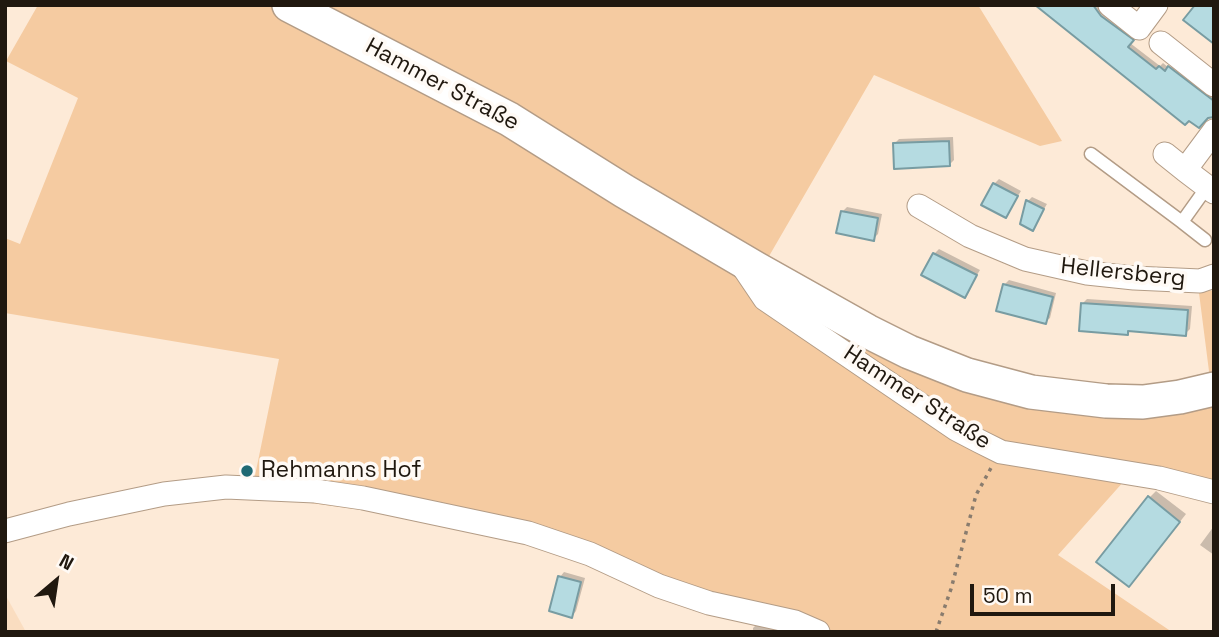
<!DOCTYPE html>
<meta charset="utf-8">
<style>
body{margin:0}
#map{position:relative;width:1219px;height:637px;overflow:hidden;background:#fdead7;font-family:"Space Grotesk",sans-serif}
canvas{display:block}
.frame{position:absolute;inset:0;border:7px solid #20180f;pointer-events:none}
.north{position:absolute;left:21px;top:546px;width:70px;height:70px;-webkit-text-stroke:5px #fffaf5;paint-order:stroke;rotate:29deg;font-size:19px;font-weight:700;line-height:28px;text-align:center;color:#20180f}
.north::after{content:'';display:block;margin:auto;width:24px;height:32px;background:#20180f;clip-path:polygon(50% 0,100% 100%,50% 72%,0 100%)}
.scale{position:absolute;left:970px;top:584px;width:145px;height:32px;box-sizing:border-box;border:4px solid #20180f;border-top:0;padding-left:9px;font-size:21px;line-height:24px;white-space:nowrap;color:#20180f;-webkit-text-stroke:5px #fffaf5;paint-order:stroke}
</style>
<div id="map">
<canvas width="1219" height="637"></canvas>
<div class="frame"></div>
<div class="north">N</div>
<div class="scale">50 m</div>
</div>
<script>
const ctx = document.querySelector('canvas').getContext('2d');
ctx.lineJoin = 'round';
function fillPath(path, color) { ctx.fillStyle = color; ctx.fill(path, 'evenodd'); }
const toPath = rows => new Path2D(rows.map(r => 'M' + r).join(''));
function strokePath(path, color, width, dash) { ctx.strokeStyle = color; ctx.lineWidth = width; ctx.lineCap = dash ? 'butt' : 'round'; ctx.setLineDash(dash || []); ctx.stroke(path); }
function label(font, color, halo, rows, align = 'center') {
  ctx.font = font + ' "Space Grotesk",sans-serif'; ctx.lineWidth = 7; ctx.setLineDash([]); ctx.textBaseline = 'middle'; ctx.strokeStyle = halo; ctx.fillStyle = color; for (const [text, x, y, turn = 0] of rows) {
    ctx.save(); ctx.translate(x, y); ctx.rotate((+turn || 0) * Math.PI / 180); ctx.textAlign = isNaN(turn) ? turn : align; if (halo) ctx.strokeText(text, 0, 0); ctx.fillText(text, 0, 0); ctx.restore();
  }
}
fillPath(toPath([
 [5,594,26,632,5,632]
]), '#faddc0');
fillPath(toPath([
 [38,5,978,5,1062,141,1040,146,874,75,761,270,904,359,1214,400,1214,499,1125,480,1058,555,1172,632,829,632,657,578,518,531,251,495,279,359,5,313,5,238,20,244,78,98,6,61],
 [1214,290,1214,377,1210,379,1199,293]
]), '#f5cba1');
fillPath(toPath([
 [1042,5,1100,5,1136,36,1130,43,1160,66,1163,63,1169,68,1173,64,1214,95,1214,116],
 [953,137,954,160,949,165,894,144,899,139],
 [999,179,1021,191,1006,215,994,184],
 [1032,197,1047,204,1032,229,1028,201],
 [847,207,882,214,878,234,873,239,842,212],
 [939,249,980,270,964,296,934,254],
 [1009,280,1056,293,1050,318,1045,322,998,310,1005,284],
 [1087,299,1192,306,1190,329,1185,334,1132,329,1127,333,1083,303],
 [1156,491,1186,514,1136,578,1149,498],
 [1214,526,1214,555,1200,545],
 [564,572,585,578,576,611,572,616,560,577],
 [760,621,793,632,753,632,753,628]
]), '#0003');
const building = toPath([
 [1035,5,1093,5,1101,16,1134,40,1128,47,1156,69,1159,66,1165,71,1168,66,1214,101,1214,117,1208,118,1199,128,1189,121,1185,125,1035,5],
 [1195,5,1214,5,1214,44,1183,20,1195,5],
 [949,141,950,166,894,169,893,143,949,141],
 [993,183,1018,196,1006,218,981,205,993,183],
 [1026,200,1044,209,1033,231,1020,224,1026,200],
 [841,211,878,218,874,241,836,233,841,211],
 [933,253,977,275,965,298,921,275,933,253],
 [1003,284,1053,297,1046,324,996,311,1003,284],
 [1081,303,1188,310,1186,336,1128,331,1128,335,1079,331,1081,303],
 [1148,496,1180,522,1129,587,1096,562,1148,496],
 [558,576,581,582,572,618,549,611,558,576]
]);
fillPath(building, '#b5dbe1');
strokePath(building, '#789ca2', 2);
const service = toPath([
 [1091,154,1182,222,1207,187],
 [1182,222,1205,240]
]);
const minor = toPath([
 [1110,5,1139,28,1156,5],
 [1161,43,1214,85],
 [1214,131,1185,170,1214,192],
 [1165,154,1185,170],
 [919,206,970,236,1025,259,1087,273,1134,278,1200,281,1214,276],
 [740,262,765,299,956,429,979,441,1001,452,1159,478,1214,492],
 [5,531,69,514,164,494,226,487,315,491,363,498,528,533,590,554,659,586,709,603,795,622,818,632]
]);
const secondary = toPath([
 [289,5,509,119,624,191,755,268,867,331,909,352,967,375,1031,392,1106,401,1143,402,1180,397,1214,389]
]);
strokePath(service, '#b39c86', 15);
strokePath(minor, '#b39c86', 25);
strokePath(secondary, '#b39c86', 36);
strokePath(toPath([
 [936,632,951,589,976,495,991,468]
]), '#897c6e', 3.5, [3.5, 5]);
strokePath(service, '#fff', 12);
strokePath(minor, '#fff', 23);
strokePath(secondary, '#fff', 33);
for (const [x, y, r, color] of [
 [247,471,7,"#206a74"]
]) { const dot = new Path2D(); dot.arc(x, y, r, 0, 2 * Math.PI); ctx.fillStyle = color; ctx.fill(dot); strokePath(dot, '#fffaf5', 2.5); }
label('23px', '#20180f', '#fffaf5', [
 ["Hammer Straße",442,85,28],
 ["Hellersberg",1123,273,6],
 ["Hammer Straße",917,398,33]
]);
label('23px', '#20180f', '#fffaf5', [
 ["Rehmanns Hof",261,471]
], 'left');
</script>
